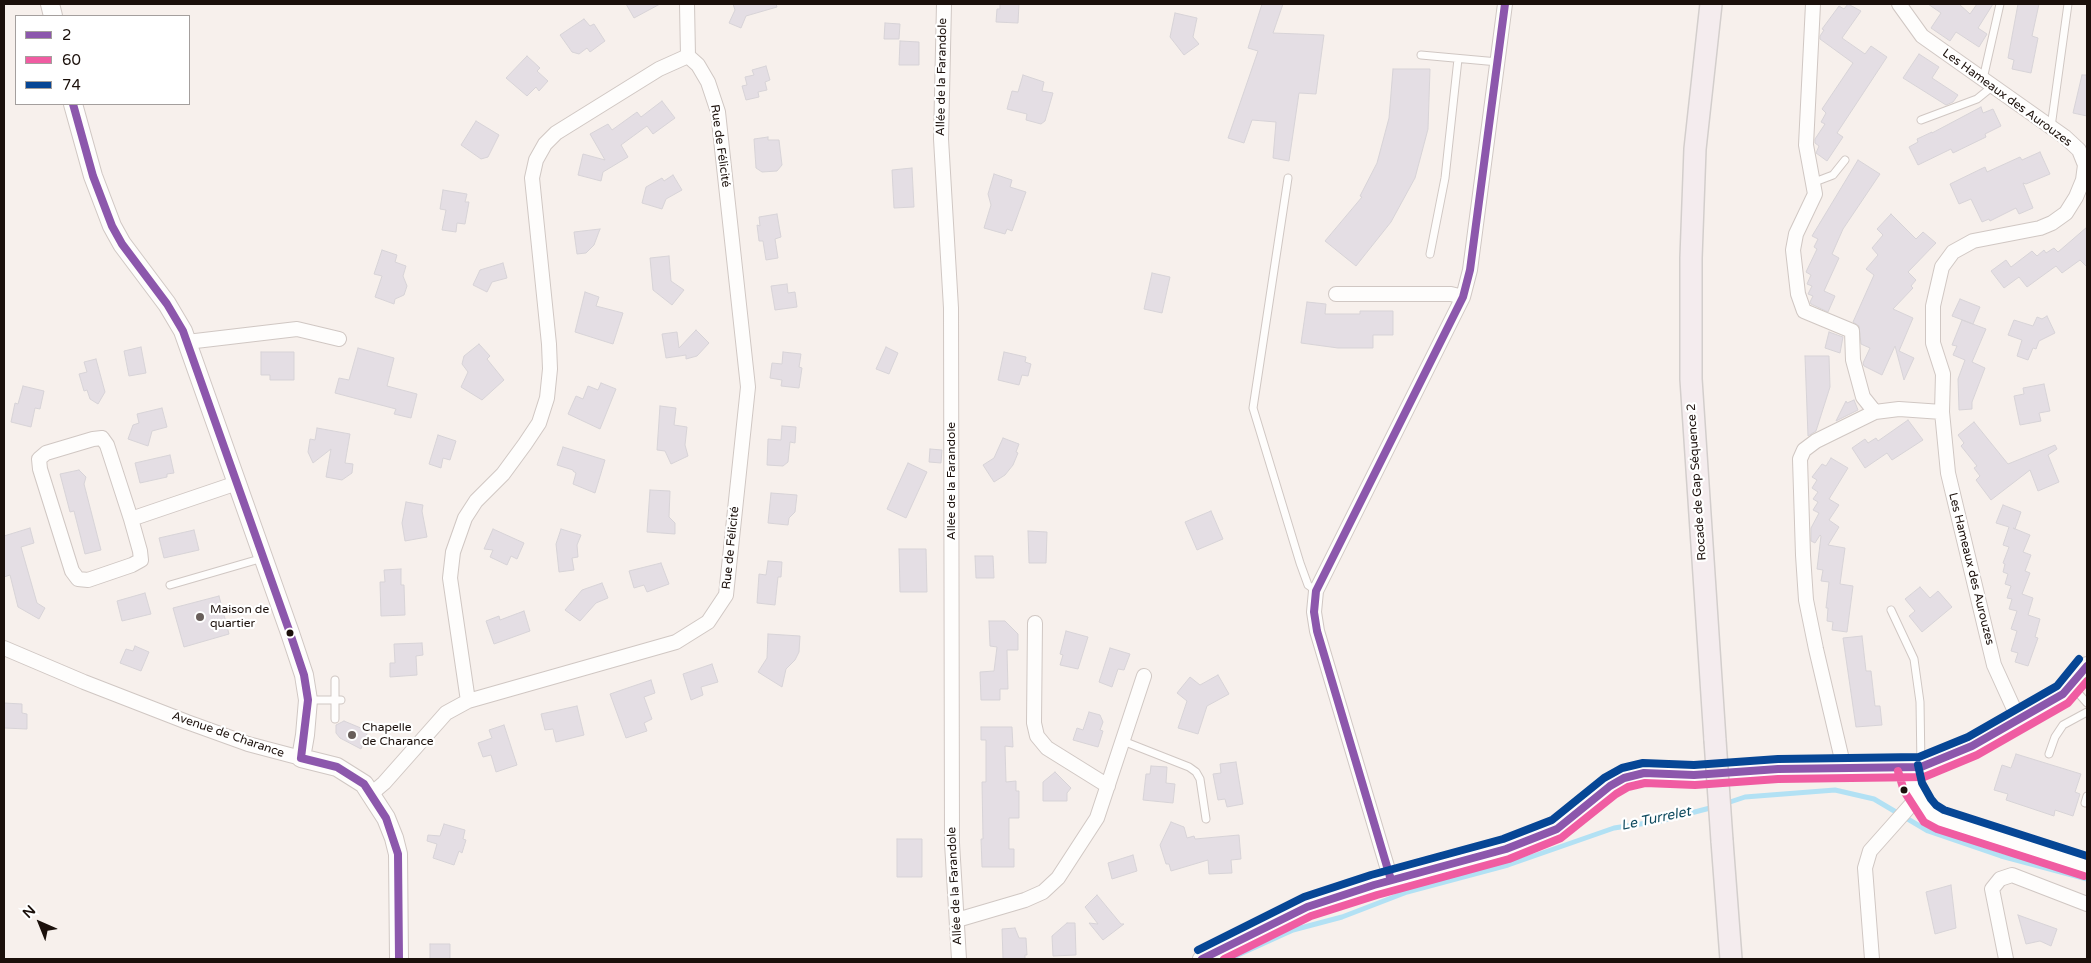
<!DOCTYPE html>
<meta charset="utf-8">
<style>
body{margin:0}
#map{position:relative;width:2091px;height:963px;overflow:hidden;background:#f7f0ec;font-family:"Varela Round",sans-serif}
canvas{display:block}
.frame{position:absolute;inset:0;border:5px solid #1b100b;pointer-events:none}
.legend{position:absolute;left:15px;top:15px;width:175px;height:90px;box-sizing:border-box;background:#fff;border:1px solid #a49f9d;margin:0;padding:6px 9px;list-style:none;font-size:15px;color:#1b100b}
.legend li{display:flex;align-items:center;gap:10px;height:25px}
.legend b{width:25px;border:1px solid #a49f9d}
.north{position:absolute;left:15px;top:898px;width:50px;height:50px;-webkit-text-stroke:4px #fff;paint-order:stroke;rotate:316deg;font-size:14px;font-weight:700;line-height:20px;text-align:center;color:#1b100b}
.north::after{content:'';display:block;margin:auto;width:18px;height:22px;background:#1b100b;clip-path:polygon(50% 0,100% 100%,50% 72%,0 100%)}
</style>
<div id="map">
<canvas width="2091" height="963"></canvas>
<div class="frame"></div>
<ul class="legend">
<li><b style="height:6px;background:#8c57ac"></b>2</li>
<li><b style="height:6px;background:#f05ca2"></b>60</li>
<li><b style="height:6px;background:#064695"></b>74</li>
</ul>
<div class="north">N</div>
</div>
<script>
const ctx = document.querySelector('canvas').getContext('2d');
ctx.lineJoin = 'round';
const toPath = rows => new Path2D(rows.map(r => 'M' + r).join(''));
function strokePath(path, color, width, dash) { ctx.strokeStyle = color; ctx.lineWidth = width; ctx.lineCap = dash ? 'butt' : 'round'; ctx.setLineDash(dash || []); ctx.stroke(path); }
function fillPath(path, color) { ctx.fillStyle = color; ctx.fill(path, 'evenodd'); }
function label(font, color, halo, rows, align = 'center') {
  ctx.font = font + ' "Varela Round",sans-serif'; ctx.lineWidth = 4.5; ctx.setLineDash([]); ctx.textBaseline = 'middle'; ctx.strokeStyle = halo; ctx.fillStyle = color; for (const [text, x, y, turn = 0] of rows) {
    ctx.save(); ctx.translate(x, y); ctx.rotate((+turn || 0) * Math.PI / 180); ctx.textAlign = isNaN(turn) ? turn : align; if (halo) ctx.strokeText(text, 0, 0); ctx.fillText(text, 0, 0); ctx.restore();
  }
}
strokePath(toPath([
 [1724,804,1745,797,1835,790,1874,799,1928,831,2001,856,2087,879],
 [1229,959,1293,930,1342,917,1407,892,1508,865,1614,828,1660,821,1714,807]
]), '#b2e1f4', 5);
const building = toPath([
 [626,4,660,4,634,18,626,4],
 [733,4,776,4,777,7,746,16,741,28,729,23,735,10,733,4],
 [1000,4,1019,4,1018,23,996,22,997,9,1000,9,1000,4],
 [1262,4,1283,4,1273,33,1324,35,1316,94,1299,93,1289,161,1273,158,1276,122,1252,120,1244,143,1228,138,1258,51,1248,48,1262,4],
 [1848,4,1861,11,1842,38,1865,54,1871,46,1887,57,1837,133,1843,137,1827,161,1816,153,1819,146,1815,143,1815,139,1825,124,1821,122,1826,113,1822,109,1853,63,1820,39,1820,36,1824,30,1822,29,1839,6,1844,9,1848,4],
 [1928,4,1959,4,1970,14,1977,4,1993,4,1978,28,1987,34,1979,47,1956,32,1950,41,1931,28,1941,13,1928,4],
 [2018,4,2039,4,2032,36,2038,38,2031,73,2012,69,2014,60,2008,58,2018,4],
 [1175,13,1197,18,1193,37,1199,44,1184,55,1170,37,1175,13],
 [584,19,590,26,594,24,605,41,590,52,587,48,579,54,572,52,560,35,584,19],
 [885,23,900,24,899,39,884,39,885,23],
 [900,41,919,42,919,65,899,65,900,41],
 [1919,54,1939,67,1932,78,1958,95,1953,102,1946,105,1903,78,1919,54],
 [527,56,540,68,537,71,548,81,539,91,536,87,527,96,506,78,527,56],
 [766,66,770,80,765,82,767,90,758,92,759,97,746,100,742,86,747,85,745,77,754,75,752,70,766,66],
 [1393,69,1430,69,1428,129,1415,178,1391,222,1356,266,1325,241,1362,197,1360,196,1377,163,1389,118,1393,69],
 [1023,75,1044,82,1042,91,1053,93,1045,121,1041,124,1026,120,1027,114,1007,109,1012,91,1018,92,1023,75],
 [2082,75,2087,75,2087,116,2073,113,2082,75],
 [662,101,675,118,653,134,647,126,621,145,628,157,603,172,601,181,578,175,583,154,605,160,590,134,608,124,612,130,637,112,641,117,662,101],
 [1981,107,1983,113,1993,109,2001,126,1985,134,1986,137,1953,153,1951,149,1918,165,1909,147,1918,142,1917,139,1932,132,1932,133,1981,107],
 [476,121,499,135,488,157,481,159,461,145,476,121],
 [768,137,768,140,779,140,782,165,777,171,762,172,756,168,754,139,768,137],
 [2040,152,2050,174,2026,184,2023,183,2033,208,2019,214,2016,208,1990,221,1989,219,1982,222,1971,199,1959,204,1950,184,1985,167,1987,172,2020,157,2022,160,2040,152],
 [1858,160,1880,174,1843,229,1832,254,1839,258,1824,291,1835,296,1828,312,1811,304,1810,302,1813,296,1808,294,1812,286,1807,284,1811,275,1806,272,1817,249,1814,247,1818,239,1812,236,1858,160],
 [912,168,914,207,894,208,892,170,912,168],
 [994,174,1012,180,1010,187,1026,192,1012,231,1007,229,1005,234,984,228,991,205,988,194,994,174],
 [673,175,682,190,666,199,662,209,642,203,646,187,662,178,664,181,673,175],
 [443,190,467,194,465,202,469,202,465,224,457,223,456,232,442,230,446,210,440,209,443,190],
 [777,214,781,237,775,239,778,258,766,260,763,241,759,241,757,225,760,226,759,217,777,214],
 [1891,214,1916,239,1923,232,1936,243,1908,272,1916,280,1911,286,1913,288,1893,309,1913,318,1899,351,1914,358,1904,380,1895,346,1882,375,1864,366,1863,363,1870,348,1861,344,1859,326,1853,322,1874,275,1866,269,1878,255,1872,248,1883,235,1877,229,1891,214],
 [2087,227,2087,267,2080,260,2062,273,2056,266,2027,287,2019,277,2004,288,1991,271,2006,260,2011,267,2032,251,2037,256,2044,250,2046,253,2054,248,2058,252,2087,227],
 [600,229,594,245,586,253,577,254,574,232,600,229],
 [382,250,397,255,395,262,406,266,403,276,407,286,404,295,395,299,394,304,375,297,382,276,374,274,382,250],
 [669,256,671,281,684,290,672,305,653,290,650,258,669,256],
 [503,263,507,278,492,282,487,292,473,285,480,270,503,263],
 [1152,273,1170,277,1162,313,1144,309,1152,273],
 [787,284,788,293,795,292,797,307,775,310,771,286,787,284],
 [585,292,599,297,596,306,623,313,613,344,575,332,585,292],
 [1960,299,1980,307,1973,324,1952,316,1960,299],
 [1307,302,1326,304,1325,314,1360,314,1360,311,1393,311,1393,335,1373,335,1373,348,1338,348,1301,343,1307,302],
 [2047,316,2055,333,2039,341,2036,349,2033,348,2028,360,2017,356,2022,340,2008,335,2014,320,2033,326,2037,317,2042,319,2047,316],
 [1962,320,1986,329,1972,362,1985,368,1972,402,1972,409,1959,410,1958,379,1965,360,1953,355,1957,346,1952,345,1962,320],
 [696,330,709,343,697,356,686,359,686,355,666,358,662,334,677,332,679,348,696,330],
 [1829,332,1843,337,1840,353,1825,348,1829,332],
 [479,344,490,356,487,359,504,380,482,400,461,387,468,372,462,364,464,356,479,344],
 [141,347,146,373,129,376,124,351,141,347],
 [886,347,898,353,889,374,876,369,886,347],
 [358,348,394,358,387,386,417,394,411,418,394,414,396,409,335,393,339,378,349,380,358,348],
 [261,352,294,352,294,380,270,380,270,375,261,375,261,352],
 [783,352,801,354,799,367,802,368,799,388,781,386,782,380,770,378,772,363,782,364,783,352],
 [1004,352,1026,357,1025,362,1031,364,1028,376,1022,375,1019,385,998,380,1004,352],
 [1805,356,1829,356,1830,387,1816,431,1808,436,1805,356],
 [96,359,105,392,98,404,90,399,87,390,84,391,79,374,87,372,84,362,96,359],
 [601,383,616,389,600,429,568,414,576,396,583,399,588,386,598,390,601,383],
 [2044,384,2050,411,2039,413,2041,421,2020,425,2014,396,2024,394,2023,388,2044,384],
 [23,386,44,391,40,409,35,408,31,427,11,422,15,403,18,404,23,386],
 [1854,400,1858,410,1836,421,1846,401,1847,403,1854,400],
 [660,406,676,408,674,425,687,427,685,445,688,456,671,464,665,451,657,450,660,406],
 [162,408,167,427,152,431,148,446,128,439,133,425,139,423,137,414,162,408],
 [1908,420,1923,440,1892,460,1887,453,1865,468,1852,448,1865,439,1868,443,1876,438,1878,441,1908,420],
 [1974,422,2008,464,2055,445,2057,449,2048,455,2059,482,2038,491,2030,470,1991,500,1976,480,1980,476,1974,468,1977,466,1961,446,1964,443,1958,435,1974,422],
 [782,426,796,427,795,443,790,442,788,462,783,466,767,465,768,439,781,440,782,426],
 [317,428,350,434,345,463,353,464,352,473,342,480,326,477,331,449,313,463,308,452,310,439,315,440,317,428],
 [438,435,456,441,450,460,443,458,441,468,429,464,438,435],
 [1003,438,1019,444,1016,452,1018,453,1013,465,1005,475,994,482,983,465,994,458,1003,438],
 [563,447,605,460,595,493,573,484,576,473,573,471,573,470,557,465,563,447],
 [930,449,942,450,941,463,929,462,930,449],
 [170,455,174,473,167,474,167,477,140,483,135,463,170,455],
 [1831,458,1848,468,1829,499,1839,505,1829,520,1839,527,1828,545,1845,548,1840,584,1853,586,1847,632,1832,630,1833,622,1827,621,1828,608,1826,608,1829,582,1821,581,1823,570,1817,569,1821,536,1820,535,1815,543,1811,541,1811,528,1819,513,1813,510,1818,502,1813,499,1818,492,1812,488,1817,480,1812,477,1822,464,1826,466,1831,458],
 [908,463,927,472,906,518,887,509,908,463],
 [79,470,86,477,84,484,101,550,85,554,74,511,70,512,60,474,79,470],
 [650,490,670,491,669,517,675,523,675,534,647,532,650,490],
 [771,493,797,495,795,512,789,518,788,525,768,523,771,493],
 [406,502,423,505,422,511,427,537,405,541,402,523,406,502],
 [2003,505,2021,512,2015,529,2013,528,2030,535,2023,552,2031,555,2025,571,2030,573,2022,594,2033,598,2028,615,2040,619,2035,637,2038,638,2028,666,2015,662,2018,653,2011,651,2017,631,2011,629,2017,611,2009,609,2012,599,2007,598,2011,586,2005,584,2008,574,2003,572,2005,564,2003,563,2009,547,2003,545,2009,527,1996,523,2003,505],
 [1211,511,1223,539,1197,550,1185,522,1211,511],
 [30,528,34,543,21,547,37,603,45,608,39,619,18,607,10,575,4,577,4,536,30,528],
 [493,529,524,543,517,559,511,556,507,565,490,557,493,550,484,549,493,529],
 [561,529,581,535,577,545,578,557,572,558,574,570,559,572,556,544,561,529],
 [194,530,199,550,164,558,159,538,194,530],
 [1028,531,1047,532,1046,563,1029,563,1028,531],
 [899,549,926,549,927,592,900,592,899,549],
 [975,556,993,556,994,578,976,578,975,556],
 [768,561,782,562,781,577,778,577,775,605,757,603,759,574,766,575,768,561],
 [661,563,669,584,647,592,644,585,634,588,629,571,661,563],
 [401,569,401,585,404,585,405,615,381,616,380,582,385,582,384,570,401,569],
 [602,583,608,598,596,603,580,621,565,610,582,590,602,583],
 [1920,587,1930,598,1938,591,1952,607,1922,632,1909,616,1915,611,1905,599,1920,587],
 [145,593,151,614,122,621,117,601,145,593],
 [219,596,229,634,184,647,173,608,219,596],
 [524,611,530,631,494,644,486,621,499,616,500,620,524,611],
 [989,621,1005,621,1018,634,1018,650,1007,650,1008,689,1000,689,1000,700,981,700,980,672,994,671,997,647,990,646,989,621],
 [1066,631,1088,637,1078,669,1060,665,1063,655,1060,654,1066,631],
 [768,634,800,636,799,652,795,660,786,669,782,687,758,672,767,658,768,634],
 [1862,636,1866,671,1871,671,1875,706,1880,706,1882,725,1856,727,1843,638,1862,636],
 [422,643,423,655,416,656,417,675,390,677,390,663,395,663,394,644,422,643],
 [135,646,149,652,141,671,120,663,126,649,133,651,135,646],
 [1110,648,1130,654,1124,670,1118,669,1112,687,1099,682,1110,648],
 [712,664,718,682,701,687,703,695,691,700,683,674,712,664],
 [1218,675,1229,694,1207,706,1198,734,1178,728,1187,701,1177,693,1190,677,1200,685,1218,675],
 [651,680,655,693,644,697,652,719,644,723,647,731,626,738,610,694,651,680],
 [4,703,22,704,22,713,27,714,27,729,4,728,4,703],
 [577,706,584,735,556,742,553,729,545,730,541,714,577,706],
 [1089,712,1100,715,1103,722,1100,730,1103,731,1098,747,1073,740,1077,728,1083,730,1089,712],
 [344,721,368,731,361,749,340,738,336,733,336,725,344,721],
 [504,725,517,765,496,772,491,755,483,757,478,743,492,738,489,730,504,725],
 [981,727,1012,727,1013,747,1005,746,1006,782,1016,781,1016,791,1019,791,1019,818,1009,818,1009,849,1014,849,1014,867,982,867,981,839,983,839,982,782,986,782,986,740,981,740,981,727],
 [2016,754,2081,774,2075,792,2080,794,2073,816,2055,810,2054,816,2006,800,2008,794,1994,790,2002,765,2011,768,2016,754],
 [1236,762,1243,804,1227,807,1225,799,1218,800,1213,774,1221,773,1220,764,1236,762],
 [1151,766,1167,767,1166,783,1175,784,1173,803,1143,800,1146,774,1150,774,1151,766],
 [1055,772,1071,788,1067,793,1067,801,1043,801,1043,782,1055,772],
 [1171,822,1184,827,1187,838,1194,836,1195,839,1239,835,1241,859,1231,860,1232,873,1209,874,1208,860,1171,871,1169,864,1166,864,1160,845,1171,822],
 [444,824,465,830,463,839,466,840,462,853,459,851,454,865,433,858,437,844,427,841,428,835,440,836,444,824],
 [897,839,922,839,922,877,897,877,897,839],
 [1133,855,1137,871,1112,879,1108,863,1133,855],
 [1951,885,1956,928,1935,934,1926,892,1951,885],
 [1097,895,1121,924,1124,924,1103,940,1089,923,1098,924,1085,907,1097,895],
 [2018,915,2057,929,2051,946,2040,941,2026,944,2018,915],
 [1067,923,1075,923,1076,955,1053,956,1052,936,1067,923],
 [1015,928,1019,938,1026,938,1027,955,1025,955,1025,959,1003,959,1002,929,1015,928],
 [430,944,450,944,450,959,430,959,430,944]
]);
fillPath(building, '#e4dee4');
strokePath(building, '#d7d3d7', 1);
const service = toPath([
 [1421,55,1498,62],
 [1983,79,2000,4],
 [1921,120,1977,99,1993,86],
 [2051,127,2068,4],
 [1288,178,1253,408,1300,563,1308,585,1316,591],
 [1812,183,1833,175,1845,160],
 [1430,254,1445,178,1458,59],
 [170,585,263,558],
 [1891,610,1914,659,1920,702,1921,766],
 [335,680,335,719],
 [2072,686,2087,703],
 [308,700,341,700],
 [1123,741,1189,767,1196,772,1200,779,1206,819],
 [2049,754,2055,737,2063,725,2087,712],
 [2085,803,2087,796]
]);
const minor = toPath([
 [687,4,688,56],
 [944,4,941,139,951,308,952,843,959,959],
 [1813,4,1806,145,1815,194,1796,234,1793,250,1798,294,1804,311,1852,331,1853,360,1863,397,1875,412],
 [1899,4,1922,36,2065,137,2079,150,2085,165,2083,180,2076,197,2066,213,2052,223,2040,228,1973,241,1953,252,1942,267,1933,306,1933,343,1943,374,1942,412,1948,473,1994,665,2019,720],
 [1336,294,1451,294,1463,297],
 [187,342,297,329,339,339],
 [102,438,107,445,131,519,140,551,141,560,132,565,88,580,78,579,72,571,40,469,39,459,46,453,93,439,102,438],
 [131,519,237,483],
 [1035,623,1034,723,1037,736,1047,748,1108,786],
 [4,648,84,682,187,722,248,744,301,758],
 [1844,768,1816,649,1806,600,1803,555,1800,459,1804,450,1816,441,1875,412,1899,409,1942,412],
 [1908,768,1913,787,1923,804,1929,813,1940,819,2087,866],
 [371,794,384,783,446,713,468,701,676,642,708,622,726,595,748,387,718,112,708,82,698,65,688,56,659,69,556,133,545,144,536,160,532,178,549,344,550,369,547,398,539,423,525,444,503,474,476,501,465,518,453,552,450,578,468,701],
 [1391,880,1317,631,1314,612,1316,591,1463,297,1470,270,1505,4],
 [957,920,1025,900,1043,892,1058,878,1097,818,1144,676],
 [1872,959,1865,868,1870,851,1918,797],
 [2006,959,1992,889,2000,879,2012,875,2087,904]
]);
const tertiary = toPath([
 [50,4,53,16],
 [73,104,93,176,112,226,122,244,167,304,183,331,290,633,304,675,308,700,305,735,301,758,337,767,364,784,386,818,394,838,398,854,399,959],
 [1202,959,1307,907,1374,885,1506,849,1557,829,1610,786,1624,778,1644,773,1694,775,1778,769,1921,767,1972,746,2063,694,2087,666]
]);
const primary = toPath([
 [1711,4,1695,149,1691,258,1691,379,1715,740],
 [1722,841,1731,959]
]);
strokePath(service, '#d0c7c3', 9);
strokePath(minor, '#d0c7c3', 16);
strokePath(tertiary, '#d0c7c3', 20);
strokePath(primary, '#d3cecc', 24);
strokePath(service, '#fefdfc', 7);
strokePath(minor, '#fefdfc', 14);
strokePath(tertiary, '#fefdfc', 18);
strokePath(primary, '#f4ecee', 21);
const primaryBridge = toPath([
 [1715,740,1722,841]
]);
strokePath(primaryBridge, '#d3cecc', 24, []);
strokePath(primaryBridge, '#f4ecee', 21);
strokePath(toPath([
 [73,104,93,176,112,226,122,244,167,304,183,331,290,633,304,675,308,700,301,758],
 [301,758,337,767,364,784,386,818,398,854,399,959],
 [1391,880,1317,631,1314,612,1316,591,1463,297,1470,270,1505,4],
 [1202,959,1307,907,1374,885,1506,849,1557,829,1610,786,1624,778,1644,773,1694,775,1778,769,1921,767,1972,746,2063,694,2087,666]
]), '#8c57ac', 8);
strokePath(toPath([
 [1898,771,1904,791,1924,822,1937,829,2084,876],
 [1224,959,1311,916,1377,895,1509,859,1561,838,1616,794,1628,787,1645,783,1695,785,1778,779,1924,777,1977,755,2068,703,2087,681]
]), '#f05ca2', 8);
strokePath(toPath([
 [1918,765,1922,783,1931,799,1936,805,1944,810,2087,856],
 [1198,950,1304,897,1371,875,1503,839,1552,820,1604,778,1622,768,1643,763,1694,765,1778,759,1919,757,1968,737,2057,686,2079,659]
]), '#064695', 8);
for (const [x, y, r, color] of [
 [200,617,5,"#685e5a"],
 [290,633,4.5,"#1b100b"],
 [352,735,5,"#685e5a"],
 [1904,790,4.5,"#1b100b"]
]) { const dot = new Path2D(); dot.arc(x, y, r, 0, 2 * Math.PI); ctx.fillStyle = color; ctx.fill(dot); strokePath(dot, '#fff', 2); }
label('12px', '#1b100b', '#fff', [
 ["Allée de la Farandole",942,77,-89],
 ["Les Hameaux des Aurouzes",2007,98,36],
 ["Rue de Félicité",720,146,82],
 ["Allée de la Farandole",952,481,-90],
 ["Rocade de Gap Séquence 2",1697,482,-94],
 ["Rue de Félicité",731,548,-84],
 ["Les Hameaux des Aurouzes",1971,569,76],
 ["Avenue de Charance",228,735,19],
 ["Allée de la Farandole",955,886,-93]
]);
label('12px', '#1b100b', '#fff', [
 ["Maison de",210,610],
 ["quartier",210,624],
 ["Chapelle",362,728],
 ["de Charance",362,742]
], 'left');
label('italic 14px', '#104b5f', '#fff', [
 ["Le Turrelet",1656,819,-12]
]);
</script>
